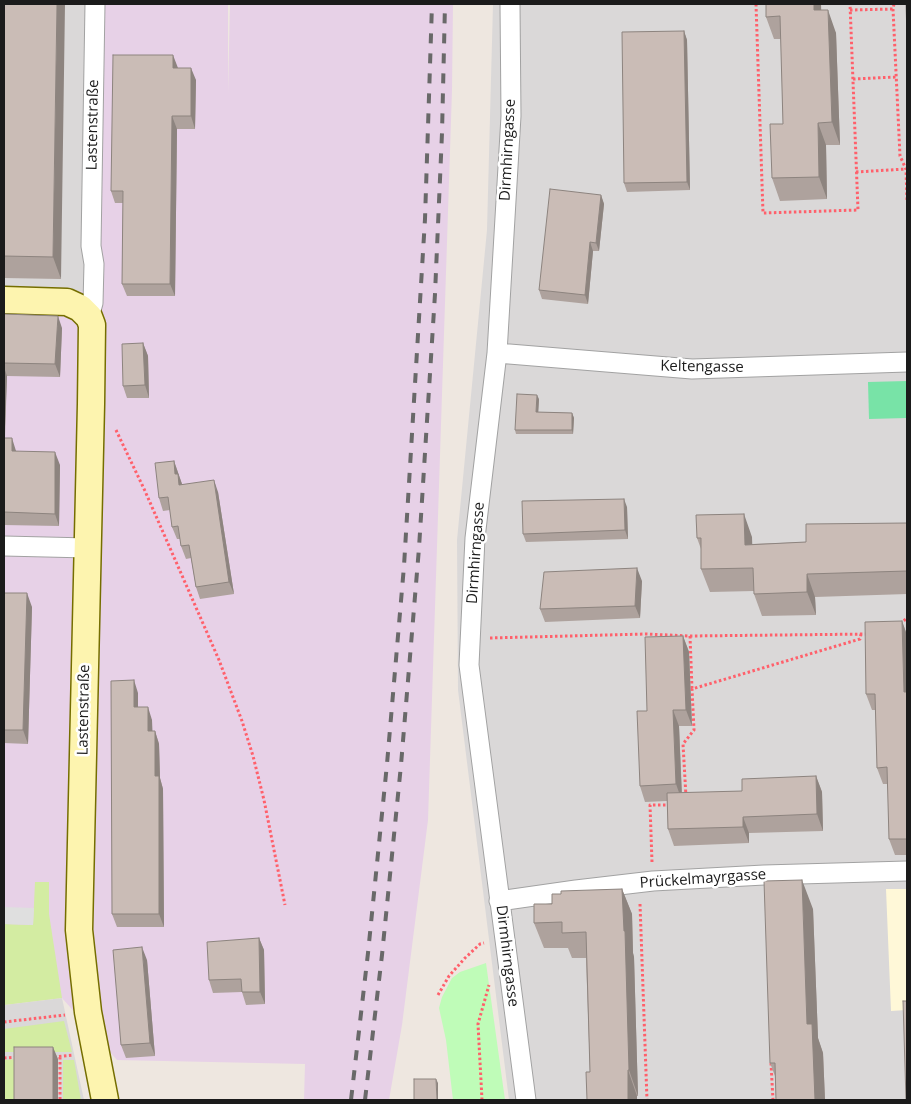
<!DOCTYPE html>
<meta charset="utf-8">
<style>
body{margin:0}
#map{position:relative;width:911px;height:1104px;overflow:hidden;background:#eee7e0;font-family:"Open Sans",sans-serif}
canvas{display:block}
.frame{position:absolute;inset:0;border:5px solid #1b1b1b;pointer-events:none}
</style>
<div id="map">
<canvas width="911" height="1104"></canvas>
<div class="frame"></div>
</div>
<script>
const ctx = document.querySelector('canvas').getContext('2d');
ctx.lineJoin = 'round';
function fillPath(path, color) { ctx.fillStyle = color; ctx.fill(path, 'evenodd'); }
const toPath = rows => new Path2D(rows.map(r => 'M' + r).join(''));
function strokePath(path, color, width, dash) { ctx.strokeStyle = color; ctx.lineWidth = width; ctx.lineCap = dash ? 'butt' : 'round'; ctx.setLineDash(dash || []); ctx.stroke(path); }
function label(font, color, halo, rows, align = 'center') {
  ctx.font = font + ' "Open Sans",sans-serif'; ctx.lineWidth = 5; ctx.setLineDash([]); ctx.textBaseline = 'middle'; ctx.strokeStyle = halo; ctx.fillStyle = color; for (const [text, x, y, turn = 0] of rows) {
    ctx.save(); ctx.translate(x, y); ctx.rotate((+turn || 0) * Math.PI / 180); ctx.textAlign = isNaN(turn) ? turn : align; if (halo) ctx.strokeText(text, 0, 0); ctx.fillText(text, 0, 0); ctx.restore();
  }
}
fillPath(toPath([
 [4,4,100,4,89,291,4,295],
 [493,4,907,4,907,1100,509,1100,458,690,457,540,487,230],
 [62,998,84,1100,4,1100,4,1005]
]), '#dad8d8');
fillPath(toPath([
 [100,4,228,4,228,94,230,4,453,4,452,90,428,820,402,1025,389,1100,304,1100,305,1064,117,1060,62,998,4,1005,4,295,89,291]
]), '#e7d1e7');
fillPath(toPath([
 [886,889,907,889,907,1036,906,1010,891,1011]
]), '#fff8d8');
fillPath(toPath([
 [35,882,49,882,49,914,62,998,4,1005,4,924,33,925],
 [64,1021,72,1052,4,1052,4,1029],
 [19,1059,19,1100,4,1100,4,1060],
 [63,1060,74,1060,81,1100,63,1100]
]), '#d3eca2');
fillPath(toPath([
 [486,963,505,1100,453,1100,446,1040,439,1008,442,997,452,978,460,972]
]), '#bffcb8');
fillPath(toPath([
 [907,381,907,418,869,419,868,382]
]), '#78e3a7');
fillPath(toPath([
 [4,907,34,908,33,925,4,924]
]), '#dfdfdf');
const street = toPath([
 [510,4,511,116,497,353,475,538,469,665,526,1100],
 [89,317,93,303,94,264,91,246,95,4],
 [497,353,692,369,907,362],
 [4,546,88,548],
 [499,901,576,890,653,881,764,875,907,871]
]);
const secondary = toPath([
 [4,300,67,302,80,308,89,317,92,325,91,404,79,930,88,1012,105,1100]
]);
strokePath(street, '#a2a2a2', 21);
strokePath(secondary, '#756e00', 29);
strokePath(toPath([
 [756,4,763,213,858,210,850,4],
 [894,4,893,9,900,156,906,169,907,201],
 [850,10,893,9],
 [853,79,896,77],
 [856,172,906,169],
 [116,430,145,491,219,660,242,721,253,756,264,800,285,905],
 [900,624,907,618],
 [690,636,692,689],
 [490,638,646,634,690,636,869,634],
 [686,797,683,744,694,730,692,689,860,639,861,634],
 [652,862,650,805,670,805],
 [640,904,647,1100],
 [438,995,449,976,465,958,480,944,484,943],
 [4,1022,65,1015],
 [54,1057,73,1055],
 [60,1057,60,1100],
 [4,1058,18,1057],
 [771,1063,773,1100],
 [482,1100,478,1024,489,985]
]), '#ff606b', 3, [2.5, 2.5]);
strokePath(street, '#fff', 19);
strokePath(secondary, '#fdf4af', 26);
strokePath(toPath([
 [351,1100,368,953,387,764,404,566,425,219,432,4],
 [365,1100,382,955,401,765,419,548,435,294,442,133,445,4]
]), '#696969', 4, [10, 10]);
fillPath(toPath([
 [4,4,61,279,4,278],
 [821,4,821,10,836,33,840,145,826,145,827,199,780,201,772,178,783,124,781,39,774,39,766,17],
 [684,31,687,40,690,190,627,192,624,183],
 [178,68,196,80,195,129,177,129,175,296,127,296,122,284,123,203,115,203,111,191],
 [601,195,604,204,599,251,593,251,588,304,542,299,539,290],
 [4,314,62,328,60,377,7,376,5,438,16,451,60,465,59,526,4,525],
 [143,343,148,356,149,398,127,398,123,386],
 [539,399,538,412,572,413,574,418,573,434,516,434,515,430],
 [174,461,182,484,218,492,234,594,200,599,196,587,191,558,186,559,181,546,180,539,177,539,172,527,170,510,163,511,159,498],
 [627,507,628,539,526,542,523,534],
 [907,523,907,594,815,597,816,615,762,616,754,594,754,591,710,592,701,569,701,549,697,538,752,537,752,544,806,542],
 [642,581,640,618,545,622,540,609],
 [4,593,32,607,28,744,4,743],
 [902,621,907,635,907,855,895,855,889,839,888,784,883,784,877,768,876,710,872,710,866,694],
 [683,636,689,652,692,726,679,726,682,793,742,791,816,776,822,792,823,831,749,833,749,843,674,846,668,829,667,801,645,802,640,786,647,711],
 [138,693,138,707,152,720,152,731,155,731,159,744,160,778,163,789,164,927,117,927,112,914],
 [622,889,632,914,633,953,634,957,638,1096,637,1096,637,1100,587,1100,590,1072,586,958,572,958,568,948,544,948,534,923,561,894],
 [813,909,818,1038,823,1053,825,1100,776,1100,775,1076,770,1063],
 [259,938,264,950,265,1004,246,1005,242,992,213,993,209,980],
 [147,960,155,1056,126,1058,121,1045]
]), '#aea29d');
fillPath(toPath([
 [57,4,65,4,61,279,53,257],
 [814,4,821,4,822,33,814,10],
 [828,10,836,33,840,145,832,122],
 [684,31,687,40,690,190,687,182],
 [173,55,178,68,178,80,173,68],
 [191,68,196,80,195,129,191,116],
 [172,116,177,129,175,296,170,284],
 [818,123,826,145,827,199,819,177],
 [601,195,604,204,599,251,596,243],
 [590,242,593,251,588,304,585,295],
 [58,316,62,328,60,377,55,364],
 [143,343,148,356,149,398,145,385],
 [4,367,7,376,4,451],
 [537,395,539,399,538,417,536,412],
 [572,413,574,418,573,434,572,430],
 [12,438,16,451,12,451],
 [55,452,60,465,59,526,55,514],
 [174,461,183,487,184,498,175,474],
 [214,480,218,492,234,594,229,582],
 [624,499,627,507,628,539,625,530],
 [744,514,752,537,753,567,745,545],
 [637,568,642,581,640,618,635,606],
 [807,574,815,597,816,615,807,592],
 [27,593,32,607,28,744,23,730],
 [902,621,907,635,907,701,904,692],
 [683,636,689,652,692,726,686,710],
 [134,680,138,693,138,720,134,707],
 [148,707,152,720,153,744,148,731],
 [673,710,679,726,682,801,676,784],
 [155,731,159,744,160,778,163,789,164,927,159,914,155,776],
 [816,776,822,792,823,831,817,814],
 [743,817,749,833,749,843,743,827],
 [802,880,813,909,818,1038,823,1053,825,1100,815,1100,807,1024],
 [622,889,632,914,633,953,634,957,638,1096,629,1070],
 [259,938,264,950,265,1004,260,992],
 [142,947,147,960,155,1056,150,1043],
 [53,1047,58,1059,58,1100,53,1100],
 [628,1070,637,1096,637,1100,628,1100],
 [436,1079,438,1083,438,1100,437,1100]
]), '#8d847f');
const building = toPath([
 [4,4,57,4,53,257,4,256,4,4],
 [766,4,814,4,814,10,828,10,832,122,818,123,819,177,772,178,770,124,783,124,780,16,766,17,766,4],
 [906,4,907,4,907,36,906,4],
 [684,31,687,182,624,183,622,32,684,31],
 [113,55,173,55,173,68,191,68,191,116,172,116,170,284,122,284,123,191,111,191,113,55],
 [550,189,601,195,596,243,590,242,585,295,539,290,550,189],
 [4,314,58,316,55,364,4,363,4,314],
 [143,343,145,385,123,386,122,344,143,343],
 [517,394,537,395,536,412,572,413,572,430,515,430,517,394],
 [4,438,12,438,12,451,55,452,55,514,4,512,4,438],
 [174,461,175,474,178,474,179,485,214,480,229,582,196,587,189,545,181,546,178,526,172,527,168,497,159,498,155,463,174,461],
 [624,499,625,530,523,534,522,501,624,499],
 [744,514,745,545,806,542,806,524,907,523,907,571,807,574,807,592,754,594,753,568,701,569,701,538,697,538,696,515,744,514],
 [637,568,635,606,540,609,544,572,637,568],
 [4,593,27,593,23,730,4,730,4,593],
 [902,621,904,692,907,692,907,839,889,839,887,767,877,768,875,694,866,694,865,622,902,621],
 [683,636,686,710,673,710,676,784,640,786,637,711,647,711,645,637,683,636],
 [134,680,134,707,148,707,148,731,155,731,155,776,159,776,159,914,112,914,111,681,134,680],
 [816,776,817,814,743,817,743,827,668,829,667,793,742,791,742,779,816,776],
 [802,880,807,1024,812,1024,815,1100,776,1100,775,1063,770,1063,764,881,802,880],
 [622,889,624,931,625,931,629,1070,628,1070,628,1100,587,1100,586,1072,590,1072,586,932,562,933,562,922,534,923,534,904,552,904,552,894,561,894,561,891,622,889],
 [259,938,260,992,242,992,241,979,209,980,207,942,259,938],
 [142,947,150,1043,121,1045,113,950,142,947],
 [903,1001,907,1001,907,1100,906,1100,903,1001],
 [14,1047,53,1047,53,1100,14,1100,14,1047],
 [414,1079,436,1079,437,1100,414,1100,414,1079]
]);
fillPath(building, '#cabcb6');
strokePath(building, '#8d847f', 1);
label('15px', '#1b1b1b', '#fff', [
 ["Lastenstraße",93,125,-89],
 ["Dirmhirngasse",508,150,-87],
 ["Keltengasse",702,367,1],
 ["Dirmhirngasse",476,553,-86],
 ["Lastenstraße",84,710,-89],
 ["Prückelmayrgasse",703,879,-4],
 ["Dirmhirngasse",507,956,83]
]);
</script>
